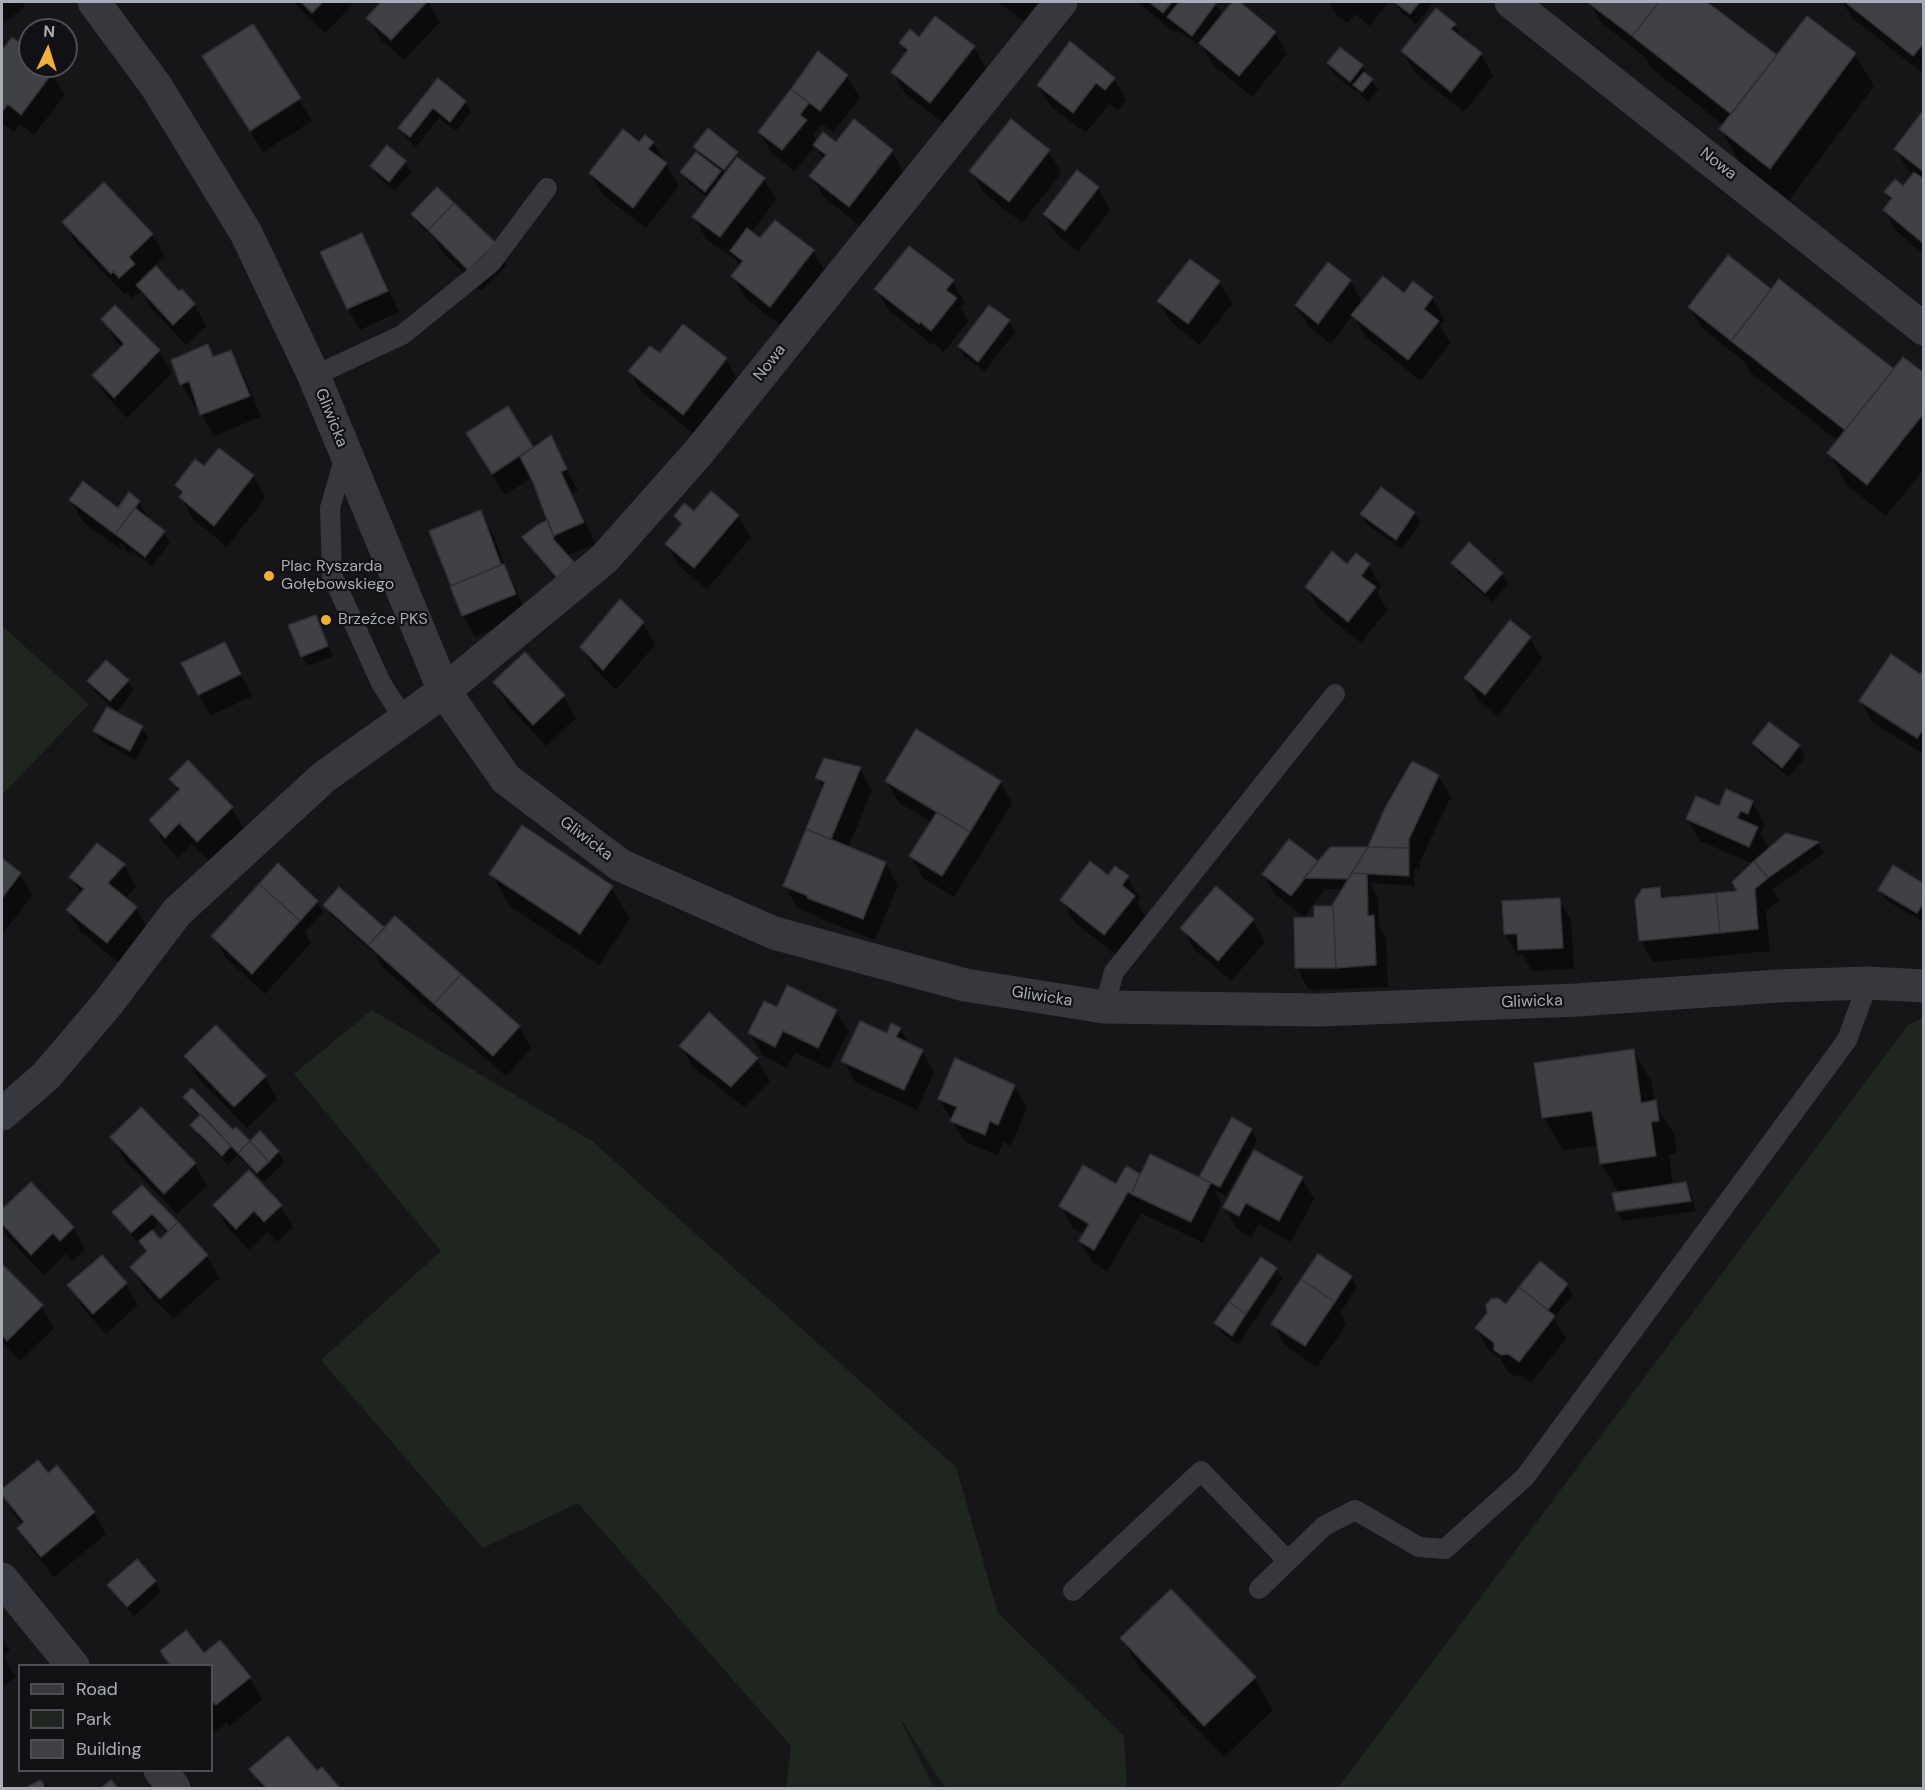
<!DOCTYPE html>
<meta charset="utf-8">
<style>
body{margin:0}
#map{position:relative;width:1925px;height:1790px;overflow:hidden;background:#161618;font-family:"DM Sans",sans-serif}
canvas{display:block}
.frame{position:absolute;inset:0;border:3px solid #a8adb8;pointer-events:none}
.legend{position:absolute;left:18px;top:1664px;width:195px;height:108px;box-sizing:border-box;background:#111113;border:2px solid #4d4f55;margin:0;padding:8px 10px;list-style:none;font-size:18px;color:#a8adb8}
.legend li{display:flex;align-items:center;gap:12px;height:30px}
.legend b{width:30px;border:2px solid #4d4f55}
.north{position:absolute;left:18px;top:18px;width:60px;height:60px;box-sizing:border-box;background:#111113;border:2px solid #4d4f55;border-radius:50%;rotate:4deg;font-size:16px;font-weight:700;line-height:24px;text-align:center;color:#a8adb8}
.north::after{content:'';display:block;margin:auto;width:21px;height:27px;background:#f2b134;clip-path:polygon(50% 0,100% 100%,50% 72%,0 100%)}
</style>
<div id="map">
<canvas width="1925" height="1790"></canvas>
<div class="frame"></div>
<ul class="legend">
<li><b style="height:8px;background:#37383d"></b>Road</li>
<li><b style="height:16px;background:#1e261f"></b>Park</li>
<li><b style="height:16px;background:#404145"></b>Building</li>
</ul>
<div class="north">N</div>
</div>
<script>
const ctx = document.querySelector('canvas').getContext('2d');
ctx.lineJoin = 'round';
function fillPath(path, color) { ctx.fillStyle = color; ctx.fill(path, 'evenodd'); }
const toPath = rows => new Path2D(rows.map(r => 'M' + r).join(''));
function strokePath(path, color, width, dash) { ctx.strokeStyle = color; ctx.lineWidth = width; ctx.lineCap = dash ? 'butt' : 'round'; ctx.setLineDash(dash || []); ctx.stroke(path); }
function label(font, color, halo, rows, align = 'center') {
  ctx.font = font + ' "DM Sans",sans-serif'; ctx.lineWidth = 4.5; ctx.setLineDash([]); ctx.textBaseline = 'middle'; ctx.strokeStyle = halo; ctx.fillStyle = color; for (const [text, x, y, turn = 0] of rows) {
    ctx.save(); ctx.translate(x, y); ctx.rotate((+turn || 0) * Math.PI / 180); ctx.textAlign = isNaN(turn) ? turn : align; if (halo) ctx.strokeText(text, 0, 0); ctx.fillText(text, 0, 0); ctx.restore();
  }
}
fillPath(toPath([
 [2,626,89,704,2,795],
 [372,1010,592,1141,956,1467,998,1613,1124,1736,1127,1788,945,1788,898,1715,934,1788,786,1788,791,1746,578,1503,483,1548,321,1360,441,1251,294,1074],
 [1923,1017,1923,1788,1338,1788,1907,1026]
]), '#1e261f');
fillPath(toPath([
 [2,2,21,2,25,7,2,24],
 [293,2,355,2,325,33],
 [383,2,428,2,440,22,404,60,381,40,368,18],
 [997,2,1038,2,1024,21],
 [1137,2,1214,2,1223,15,1234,2,1237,2,1275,33,1287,54,1252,97,1213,65,1200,43,1199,45,1178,30,1176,33],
 [1329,2,1389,2,1370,26,1355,14,1348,23,1337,15],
 [1395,2,1434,2,1416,24,1400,11],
 [1589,2,1705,2,1777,58,1855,54,1874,86,1789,200,1739,162,1721,129,1724,125,1652,69,1646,58,1602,23],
 [1843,2,1924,2,1924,74,1851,17],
 [1454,25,1464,41,1481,54,1493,76,1464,112,1415,73,1403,52],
 [253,26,312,121,263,152,217,78],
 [12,39,30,54,30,66,44,66,52,73,65,95,34,135,20,124,14,132,2,123,2,52],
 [919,39,974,47,986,69,943,123,905,93,893,72,907,54,901,43],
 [1340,49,1362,66,1378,90,1368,102,1357,90,1356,92,1334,74,1328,64],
 [818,53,847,76,860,98,833,132,822,124,813,135,817,142,836,144,854,121,892,151,904,173,861,227,824,197,811,176,823,160,815,146,795,171,772,153,759,132],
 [1114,79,1127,100,1118,110,1109,104,1086,133,1051,107,1038,85],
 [438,80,465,102,471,112,456,131,439,118,416,147,406,138,400,128],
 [1924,115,1924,254,1897,232,1884,210,1891,201,1886,193,1903,188,1914,175,1908,170,1895,149],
 [653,143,679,186,646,228,603,195,590,173,640,144],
 [695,147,737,153,744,164,764,179,776,200,751,233,760,240,775,222,813,251,826,273,783,327,745,298,733,276,740,267,734,256,733,258,706,239,694,217,708,198,688,182,682,172,702,158],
 [1049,151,1061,173,1022,223,984,193,971,171],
 [405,162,411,172,395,191,377,176,372,166],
 [104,184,152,235,165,256,141,278,143,281,179,294,194,304,206,326,186,345,150,307,141,291,132,298,127,292,124,294,76,243,64,222],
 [1098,188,1110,210,1078,251,1057,235,1044,214],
 [413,215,495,244,507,265,481,291,442,252,435,239,419,225],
 [362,235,374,257,399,312,360,330,348,309],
 [1729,257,1771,292,1894,371,1924,375,1924,469,1886,516,1847,485,1829,453,1838,441,1751,373,1745,362,1702,328,1689,307],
 [952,281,965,303,961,308,968,321,944,352,933,343,932,345,889,310,876,289],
 [1350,281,1363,303,1404,295,1413,283,1432,298,1445,320,1440,325,1450,343,1421,381,1365,336,1353,315,1331,344,1309,327,1296,305],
 [1219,282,1232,304,1200,345,1172,323,1159,301],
 [115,307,159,351,172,373,127,418,107,397,94,376,122,348,116,341,103,319],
 [1009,321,1015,332,985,371,965,357,959,347],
 [207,346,214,358,231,352,243,373,261,417,214,436,202,415,198,404,194,406,182,384,173,361],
 [660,355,726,359,738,381,695,435,642,392,630,371],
 [507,408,532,449,550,437,578,491,572,493,595,544,567,556,579,574,563,588,530,548,524,538,549,521,532,478,505,495,480,455],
 [253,476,265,498,227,547,193,519,181,497,182,495,176,485],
 [71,500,118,510,139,502,150,521,164,532,170,542,152,566,131,550,128,554,122,544,119,544,123,551,83,522],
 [480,512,493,534,507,572,516,588,527,616,475,637,463,616],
 [694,513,738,516,751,537,707,589,679,566,667,544,682,527,675,516],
 [1414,513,1420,523,1402,549,1367,525,1362,515],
 [1453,563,1502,573,1508,584,1492,602,1459,574],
 [1369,565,1381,587,1377,592,1387,610,1361,643,1319,609,1306,587,1347,566],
 [315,616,333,656,308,666,302,656],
 [643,623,655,645,616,690,594,668,581,647],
 [1530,638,1542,659,1498,716,1478,700,1466,678],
 [224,643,252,696,211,716,199,694],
 [525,654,564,696,576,718,546,746,507,704,495,683],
 [1924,672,1924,754,1873,723,1861,701,1921,676],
 [89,681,127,681,133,691,117,711,95,692],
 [107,709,142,728,148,738,136,760,101,741,95,731],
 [1754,743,1799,746,1805,757,1789,777,1760,754],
 [188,762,232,808,245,830,210,862,192,844,178,858,163,842,151,821,179,792,171,779],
 [860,769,872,790,848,848,885,863,898,885,875,940,821,919,820,917,797,908,785,886,824,790,817,778],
 [1438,776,1451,797,1420,861,1420,869,1414,869,1415,886,1370,883,1378,897,1379,927,1386,938,1388,987,1309,990,1297,968,1316,919,1315,908,1334,907,1344,889,1325,889,1304,917,1276,895,1263,874,1317,862,1318,864,1330,848,1371,849],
 [886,781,1000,782,1012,803,954,897,923,878,911,856,932,822,899,803],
 [1752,802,1765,824,1760,834,1770,850,1787,835,1818,843,1824,853,1773,889,1779,901,1766,911,1770,951,1653,962,1640,940,1660,889,1665,899,1739,892,1753,864,1700,841,1687,819,1720,808],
 [2,859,20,874,32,896,2,935],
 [124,865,136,886,125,899,136,908,148,930,120,964,80,931,67,910,81,894,71,877],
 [491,874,611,887,630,919,599,965,510,906],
 [1108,877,1127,877,1140,899,1137,902,1146,918,1117,955,1074,922,1062,900],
 [1924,886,1923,922,1886,900,1880,890],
 [1216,888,1253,920,1265,942,1231,981,1194,949,1182,928],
 [1559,899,1571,921,1574,969,1532,971,1523,955,1518,955,1505,934],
 [317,902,323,912,305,932,311,943,265,994,226,958,213,937],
 [325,905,385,930,519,1027,531,1048,506,1076,382,967,375,954,331,915],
 [777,1009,836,1011,848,1032,830,1069,795,1052,787,1068,762,1055,750,1033],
 [709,1014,757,1059,770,1081,744,1107,693,1067,681,1046],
 [900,1029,909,1045,922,1051,934,1072,917,1110,855,1082,843,1060],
 [1633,1050,1652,1083,1654,1102,1674,1134,1677,1153,1669,1154,1673,1186,1686,1184,1693,1199,1618,1210,1618,1213,1614,1194,1619,1193,1602,1164,1599,1145,1563,1150,1544,1118],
 [186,1056,265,1077,277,1099,247,1128,198,1078],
 [1014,1086,1027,1108,1011,1146,1003,1142,997,1155,965,1142,939,1099],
 [185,1097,250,1143,260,1134,278,1152,284,1162,264,1182,237,1155,228,1165,198,1135,192,1125,200,1117,191,1108],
 [1251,1130,1257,1140,1226,1196,1214,1190,1222,1205,1203,1243,1141,1213,1107,1271,1093,1263,1080,1241,1084,1234,1073,1228,1061,1206,1116,1186,1127,1168,1141,1176,1203,1181,1201,1177],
 [112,1137,195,1164,207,1186,177,1214,124,1159],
 [1302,1178,1314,1199,1291,1242,1259,1224,1251,1237,1237,1229,1225,1207],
 [31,1184,73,1228,85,1250,73,1261,66,1254,44,1275,8,1238,2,1226,2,1211],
 [142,1187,207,1256,219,1278,173,1319,144,1288,132,1267,147,1253,140,1240,137,1242,120,1222,114,1212],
 [159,1224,168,1233,160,1241,151,1231],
 [1693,1202,1696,1211,1623,1221,1618,1213],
 [215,1205,280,1206,293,1227,277,1242,267,1232,249,1250,227,1227],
 [1540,1263,1567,1285,1573,1295,1554,1318,1566,1339,1531,1383,1522,1375,1514,1376,1508,1372,1501,1359,1489,1350,1476,1328,1506,1306],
 [2,1266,41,1306,54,1328,20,1361,2,1342],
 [1276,1269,1282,1279,1238,1345,1222,1333,1216,1323],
 [1351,1277,1357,1288,1340,1313,1346,1325,1317,1367,1285,1345,1273,1324],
 [126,1284,138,1305,106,1334,82,1307,69,1285],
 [38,1462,48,1475,94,1513,106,1534,54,1577,32,1550,19,1528,23,1525,13,1513,2,1493],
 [155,1582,161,1592,134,1616,115,1596,109,1586],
 [2,1636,10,1651,4,1657,16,1677,2,1687],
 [1122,1638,1254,1678,1273,1710,1224,1757,1141,1670],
 [220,1642,250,1678,262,1700,229,1726,227,1722,212,1735,212,1666,170,1666,162,1652,204,1655],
 [251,1769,317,1774,322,1770,338,1788,262,1788]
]), '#0007');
const building = toPath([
 [301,2,323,2,312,13,301,2],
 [381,2,427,2,391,40,366,18,381,2],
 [1149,2,1172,2,1163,13,1149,2],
 [1179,2,1217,2,1192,36,1167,17,1179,2],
 [1232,2,1240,2,1276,32,1239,76,1199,43,1232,2],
 [1394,2,1420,2,1410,14,1394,2],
 [1587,2,1659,2,1632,36,1587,2],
 [1659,2,1707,2,1777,55,1731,114,1632,36,1659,2],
 [1845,2,1924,2,1924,43,1913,56,1845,2],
 [1436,8,1456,24,1451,29,1482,53,1451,92,1401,51,1436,8],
 [935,16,975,46,930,103,891,72,908,50,899,43,910,29,919,37,935,16],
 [1807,16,1856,53,1770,169,1719,129,1807,16],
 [253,24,301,98,250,131,202,56,253,24],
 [12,37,30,51,30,66,45,66,53,72,21,115,8,104,2,112,2,50,12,37],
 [1070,41,1115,78,1105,90,1096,83,1073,113,1037,85,1070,41],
 [1340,47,1363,65,1350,82,1327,63,1340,47],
 [818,51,848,75,820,111,791,89,818,51],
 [1364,72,1373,79,1362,92,1353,85,1364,72],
 [438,78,466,101,450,122,433,108,410,137,398,128,438,78],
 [791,89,809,103,800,115,807,120,782,150,758,132,791,89],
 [1922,112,1924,113,1924,172,1894,149,1922,112],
 [854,119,893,150,849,207,809,176,826,155,813,145,823,132,836,142,854,119],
 [1011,119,1050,150,1009,202,969,171,1011,119],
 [708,128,738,152,724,170,693,147,708,128],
 [623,129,639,142,645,135,654,142,648,149,667,163,633,208,589,173,623,129],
 [387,145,406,161,389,182,370,166,387,145],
 [696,152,721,171,705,192,680,172,696,152],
 [737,157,765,178,720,237,692,217,737,157],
 [1077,170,1099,187,1065,231,1043,214,1077,170],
 [1914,172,1924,179,1924,244,1883,210,1892,198,1884,192,1895,179,1903,186,1914,172],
 [104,182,153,234,129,257,135,264,119,278,113,271,111,274,62,222,104,182],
 [437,187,454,203,428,230,411,214,437,187],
 [454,203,496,243,468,270,428,230,454,203],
 [775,220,814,250,770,307,731,276,743,261,730,251,747,228,760,238,775,220],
 [362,233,388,291,347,309,320,252,362,233],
 [909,246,954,280,946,290,957,298,931,331,920,322,919,324,874,289,909,246],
 [1728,255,1771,289,1731,341,1688,307,1728,255],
 [1190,259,1220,281,1188,324,1157,301,1190,259],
 [1328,262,1351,280,1318,324,1295,305,1328,262],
 [156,266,179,291,182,289,195,304,173,325,136,285,156,266],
 [1383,276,1404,293,1413,281,1433,297,1424,309,1439,321,1408,360,1351,315,1383,276],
 [1779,279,1894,369,1845,430,1731,341,1779,279],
 [115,305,160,350,114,398,92,375,124,344,101,319,115,305],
 [989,305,1010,320,978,362,958,346,989,305],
 [683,324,727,358,683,415,628,371,650,346,660,353,683,324],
 [208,344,213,357,231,350,250,396,200,415,189,381,180,385,171,360,208,344],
 [1903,357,1924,373,1924,413,1867,485,1827,453,1903,357],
 [508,406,533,447,492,474,466,433,508,406],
 [551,435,567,469,561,472,584,522,553,536,533,482,520,457,551,435],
 [219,448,254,475,214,526,179,497,183,492,175,485,195,459,204,466,219,448],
 [83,481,118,508,129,492,140,501,115,534,69,500,83,481],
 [1381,487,1415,512,1396,540,1360,514,1381,487],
 [711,491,739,515,694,568,665,544,682,524,674,516,684,503,694,511,711,491],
 [135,508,165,531,145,557,115,534,135,508],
 [481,510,501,565,451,586,429,531,481,510],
 [548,520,554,537,553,539,574,562,557,578,522,537,537,525,548,520],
 [1469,542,1503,573,1485,593,1451,563,1469,542],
 [1332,551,1347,564,1356,553,1370,564,1361,576,1376,587,1348,622,1305,587,1332,551],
 [504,564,516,594,462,616,450,586,504,564],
 [620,599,644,622,603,670,580,647,620,599],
 [316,615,328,646,301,657,288,625,316,615],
 [1510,620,1531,637,1485,695,1464,678,1510,620],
 [225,642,241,674,198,695,181,663,225,642],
 [525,652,565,695,533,725,493,682,525,652],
 [1891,654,1920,674,1924,669,1924,728,1917,738,1859,701,1891,654],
 [106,660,129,680,110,701,87,681,106,660],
 [107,707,143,726,130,751,93,731,107,707],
 [1769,722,1800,745,1782,768,1752,743,1769,722],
 [916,729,1001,781,970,832,885,781,916,729],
 [824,758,861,767,831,839,806,829,825,782,815,778,824,758],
 [188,760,233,807,197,842,179,823,165,838,149,820,180,789,169,779,188,760],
 [1412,761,1439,775,1409,839,1409,848,1368,847,1385,808,1412,761],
 [1726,789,1753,801,1748,814,1741,811,1737,818,1758,827,1749,847,1686,819,1696,796,1719,806,1726,789],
 [937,812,970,832,942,876,909,856,937,812],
 [522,825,613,886,580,934,489,874,522,825],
 [806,829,886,862,863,919,807,898,808,896,783,886,806,829],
 [1786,833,1819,842,1768,878,1754,861,1786,833],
 [1289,839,1318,861,1291,896,1262,874,1289,839],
 [97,843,125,864,108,883,137,907,107,943,66,910,84,889,69,877,97,843],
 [1330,847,1368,847,1348,879,1304,878,1330,847],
 [1368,847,1409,848,1409,876,1352,873,1368,847],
 [2,858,21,873,2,898,2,858],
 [1090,861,1108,875,1115,866,1129,876,1122,885,1135,896,1104,935,1060,900,1090,861],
 [1754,861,1768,878,1755,889,1758,929,1720,933,1716,893,1737,891,1732,882,1754,861],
 [278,863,318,901,300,921,259,884,278,863],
 [1893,865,1924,884,1924,902,1917,913,1878,890,1893,865],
 [1352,873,1367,874,1368,916,1374,915,1376,965,1336,968,1333,904,1352,873],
 [259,884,300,921,252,974,211,936,259,884],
 [1216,886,1254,919,1218,961,1180,928,1216,886],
 [339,887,385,928,368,945,323,905,339,887],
 [1660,887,1661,898,1716,893,1720,933,1639,941,1635,900,1642,889,1660,887],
 [1560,898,1563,948,1518,950,1517,934,1504,934,1502,901,1560,898],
 [1314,906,1333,906,1336,968,1295,968,1294,918,1314,917,1314,906],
 [395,916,461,974,434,1004,368,945,395,916],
 [461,974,520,1026,493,1056,434,1004,461,974],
 [787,985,837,1010,818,1048,783,1031,775,1047,748,1033,764,1001,777,1007,787,985],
 [709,1012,758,1058,731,1087,679,1046,709,1012],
 [860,1021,887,1033,891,1023,901,1028,896,1037,923,1050,904,1090,841,1061,860,1021],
 [216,1025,266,1076,234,1107,184,1056,216,1025],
 [1634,1049,1641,1103,1656,1100,1659,1121,1651,1122,1656,1156,1600,1164,1592,1111,1542,1118,1534,1063,1634,1049],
 [955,1058,1015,1085,998,1125,990,1121,985,1135,950,1121,957,1107,938,1099,955,1058],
 [192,1088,233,1130,236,1127,250,1141,238,1153,183,1097,192,1088],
 [141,1107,196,1163,164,1194,110,1137,141,1107],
 [201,1114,231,1146,222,1156,190,1125,201,1114],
 [1232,1117,1252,1129,1220,1187,1199,1177,1232,1117],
 [260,1131,279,1151,269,1162,250,1141,260,1131],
 [250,1141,269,1162,257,1173,238,1153,250,1141],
 [1254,1150,1303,1177,1279,1221,1246,1203,1239,1216,1223,1207,1254,1150],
 [1150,1154,1211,1183,1191,1222,1131,1194,1150,1154],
 [1083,1165,1116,1184,1126,1166,1140,1174,1131,1194,1128,1192,1094,1250,1079,1241,1089,1224,1059,1206,1083,1165],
 [249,1170,282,1205,264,1222,254,1211,236,1229,213,1205,249,1170],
 [31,1182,74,1227,60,1241,53,1233,31,1255,2,1224,2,1209,31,1182],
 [1686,1182,1691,1201,1616,1211,1612,1193,1686,1182],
 [142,1185,178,1222,168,1231,152,1214,131,1233,112,1212,142,1185],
 [178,1222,208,1255,160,1299,130,1267,147,1251,139,1241,152,1230,160,1239,178,1222],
 [1318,1254,1352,1276,1335,1302,1301,1279,1318,1254],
 [102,1255,127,1283,93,1314,67,1285,102,1255],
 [1261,1257,1277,1268,1246,1314,1229,1302,1261,1257],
 [1540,1261,1568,1284,1548,1310,1519,1287,1540,1261],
 [2,1264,43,1305,7,1341,2,1335,2,1264],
 [1301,1279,1335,1302,1305,1346,1271,1324,1301,1279],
 [1519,1287,1555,1316,1519,1362,1508,1354,1501,1355,1494,1350,1494,1343,1475,1328,1487,1313,1486,1305,1491,1299,1498,1298,1506,1304,1519,1287],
 [1229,1302,1246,1314,1232,1336,1214,1323,1229,1302],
 [38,1460,48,1473,57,1465,95,1512,41,1557,17,1528,24,1522,2,1495,2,1489,38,1460],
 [137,1559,156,1581,127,1607,107,1585,137,1559],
 [1171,1589,1256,1677,1204,1726,1120,1638,1171,1589],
 [186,1630,204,1653,220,1640,251,1677,216,1705,213,1702,212,1703,212,1666,171,1666,160,1651,186,1630],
 [288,1736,317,1771,322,1767,340,1788,266,1788,249,1769,288,1736],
 [41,1780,45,1788,25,1788,41,1780],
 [111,1780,118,1788,101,1788,111,1780]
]);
fillPath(building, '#404145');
strokePath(building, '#303034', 1.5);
strokePath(toPath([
 [314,376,402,335,491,263,547,188],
 [346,453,330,508,332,575,381,683,404,719],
 [1104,1007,1114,972,1335,694],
 [1259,1589,1324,1526,1355,1510,1419,1547,1445,1549,1525,1477,1847,1040,1868,983],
 [1073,1591,1201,1471,1288,1561]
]), '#37383d', 20);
strokePath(toPath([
 [94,2,156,86,246,233,314,376,444,691,506,779,620,865,774,933,965,985,1104,1007,1319,1010,1577,1000,1778,986,1868,983,1924,986],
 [1511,2,1924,329],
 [2,1114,46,1076,108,1003,177,912,324,777,444,691,604,559,698,453,1061,2],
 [2,1579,73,1666],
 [160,1770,174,1788]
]), '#37383d', 33);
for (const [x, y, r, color] of [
 [269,576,6,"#f2b134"],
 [326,620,6,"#f2b134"]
]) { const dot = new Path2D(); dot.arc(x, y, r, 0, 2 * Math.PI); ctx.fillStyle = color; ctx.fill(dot); strokePath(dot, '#111113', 2); }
label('16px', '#a8adb8', '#111113', [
 ["Nowa",1718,164,38],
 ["Nowa",770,363,-52],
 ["Gliwicka",331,418,68],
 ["Gliwicka",586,839,37],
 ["Gliwicka",1042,997,9],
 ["Gliwicka",1532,1002,-2]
]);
label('16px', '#a8adb8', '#111113', [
 ["Plac Ryszarda",281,567],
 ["Gołębowskiego",281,585],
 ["Brzeźce PKS",338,620]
], 'left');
</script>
